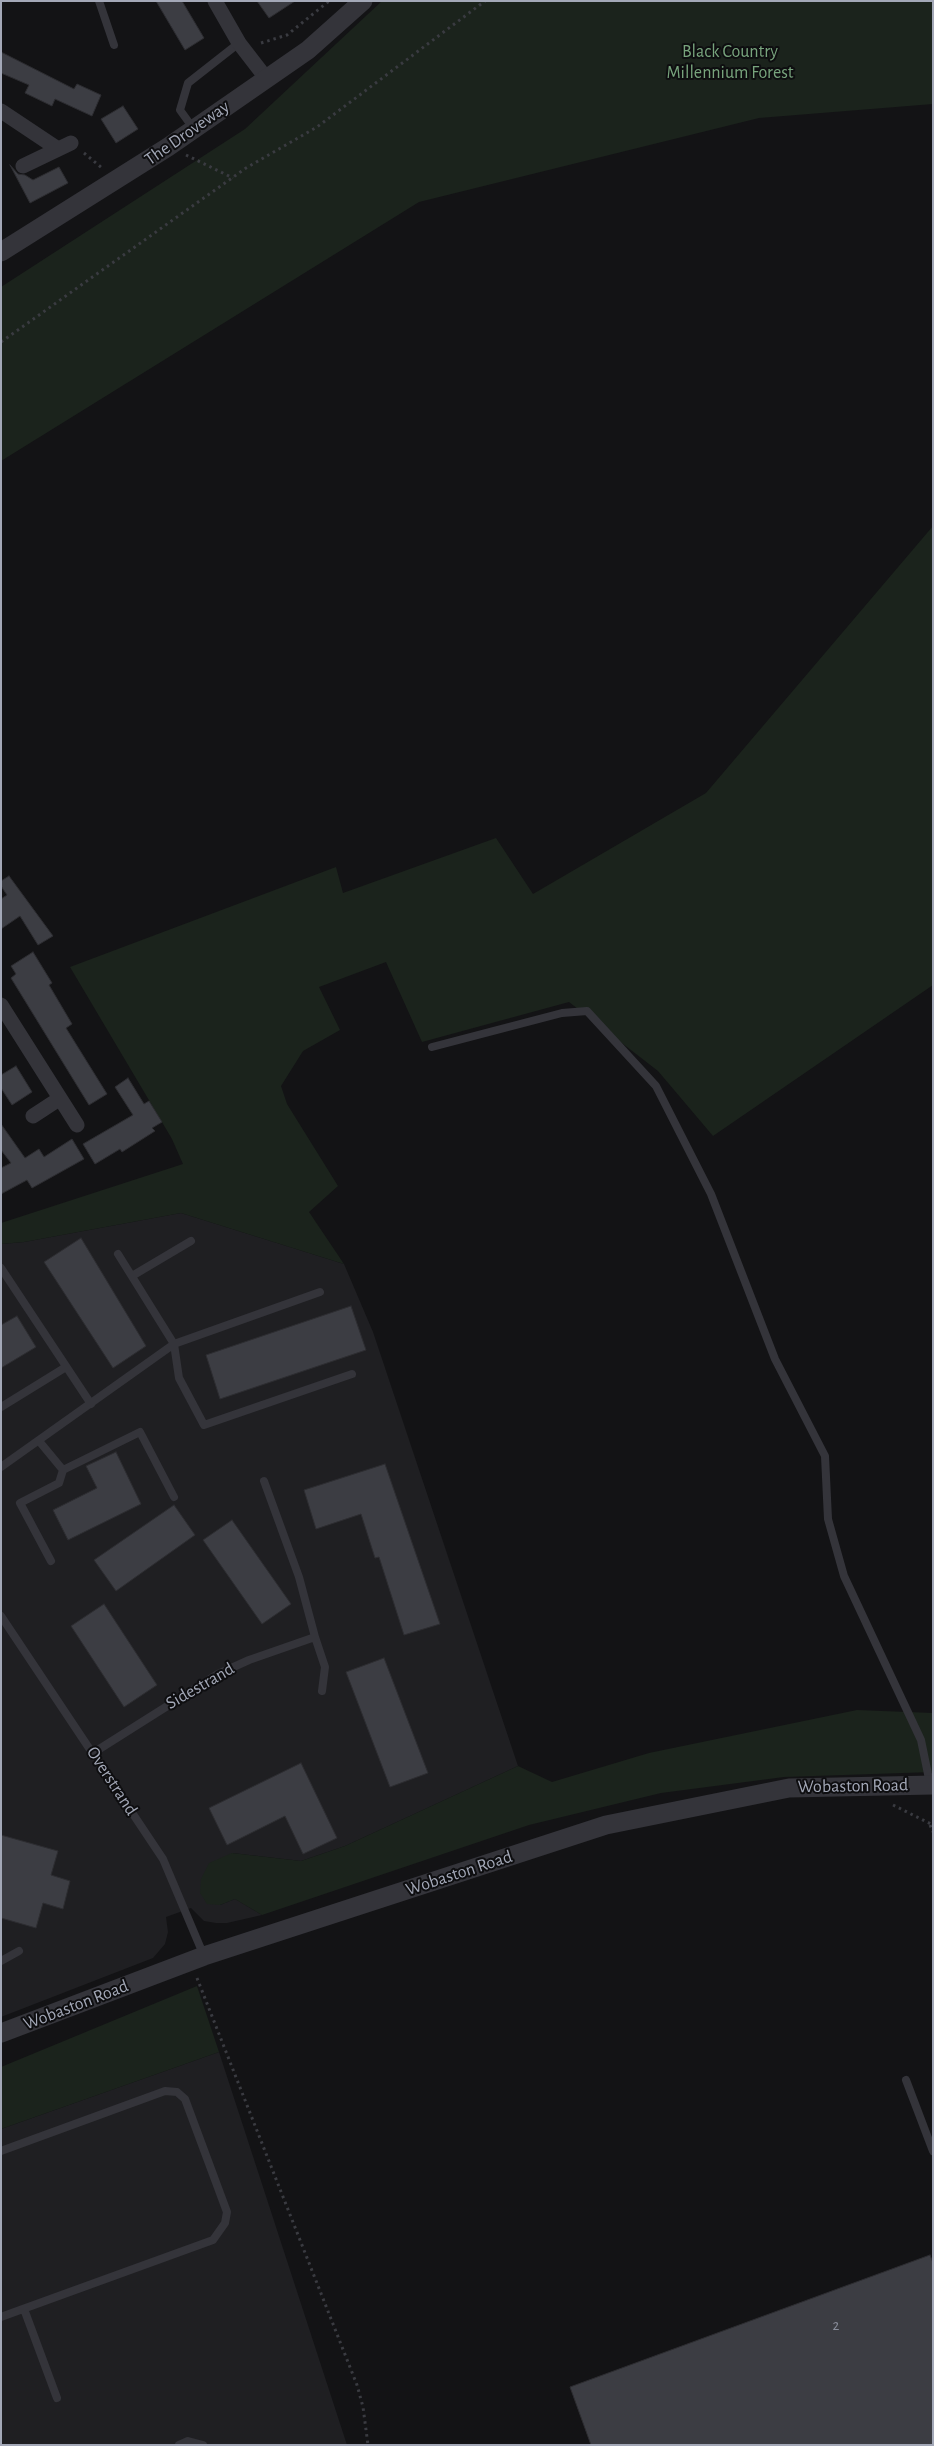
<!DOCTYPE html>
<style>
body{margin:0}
#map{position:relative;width:934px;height:2446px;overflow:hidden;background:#131315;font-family:"Alegreya Sans",sans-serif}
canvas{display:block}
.frame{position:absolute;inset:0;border:2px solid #a3a8b7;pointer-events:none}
</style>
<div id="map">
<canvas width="934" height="2446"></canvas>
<div class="frame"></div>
</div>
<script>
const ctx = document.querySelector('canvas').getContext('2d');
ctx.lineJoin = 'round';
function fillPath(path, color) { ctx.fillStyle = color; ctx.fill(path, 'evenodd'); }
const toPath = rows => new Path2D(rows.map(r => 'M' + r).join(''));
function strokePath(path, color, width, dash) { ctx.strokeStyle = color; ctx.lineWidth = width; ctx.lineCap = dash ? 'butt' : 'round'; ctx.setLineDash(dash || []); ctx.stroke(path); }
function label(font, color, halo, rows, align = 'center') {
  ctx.font = font + ' "Alegreya Sans",sans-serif'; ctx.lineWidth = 4; ctx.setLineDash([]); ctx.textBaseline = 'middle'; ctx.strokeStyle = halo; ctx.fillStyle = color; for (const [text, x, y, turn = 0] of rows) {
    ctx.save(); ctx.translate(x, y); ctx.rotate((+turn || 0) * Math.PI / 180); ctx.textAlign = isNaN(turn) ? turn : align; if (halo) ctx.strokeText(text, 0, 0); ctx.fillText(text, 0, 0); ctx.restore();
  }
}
fillPath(toPath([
 [181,1213,344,1264,373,1332,518,1766,345,1846,301,1861,232,1853,220,1905,235,1899,262,1915,227,1923,216,1923,204,1921,191,1908,166,1917,168,1932,165,1944,153,1958,1,2017,1,1244,24,1242],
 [219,2052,347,2445,1,2445,1,2129]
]), '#1f1f22');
fillPath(toPath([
 [382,1,933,1,933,104,759,118,419,202,1,461,1,287,245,129],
 [933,526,933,985,713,1136,658,1071,569,1002,422,1042,386,962,319,987,340,1030,303,1051,281,1086,287,1104,338,1186,309,1212,344,1264,181,1213,24,1242,1,1244,1,1223,183,1164,172,1139,70,967,336,867,343,893,496,838,533,894,706,793],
 [857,1710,933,1713,933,1772,784,1777,661,1793,529,1825,262,1915,235,1899,220,1905,207,1904,200,1893,201,1879,209,1863,232,1853,301,1861,345,1846,518,1766,552,1782,649,1753],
 [197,1986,219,2052,1,2129,1,2067]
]), '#1b231c');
const building = toPath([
 [156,1,182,1,204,38,185,50,156,1],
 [257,1,295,1,269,18,257,1],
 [1,52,74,89,77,84,101,95,92,116,55,99,52,106,25,93,29,85,1,73,1,52],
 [123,106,138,129,116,143,101,119,123,106],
 [10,165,18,174,25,175,33,180,59,167,68,183,30,203,10,165],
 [9,876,53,936,38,945,20,916,1,929,1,899,7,895,1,886,1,881,9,876],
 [33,952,52,983,49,985,72,1024,66,1028,107,1094,89,1105,11,978,16,974,11,966,33,952],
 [16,1066,32,1092,12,1105,1,1088,1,1075,16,1066],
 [128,1078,144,1104,149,1101,162,1122,152,1128,155,1131,122,1152,120,1149,95,1164,83,1144,133,1115,115,1087,128,1078],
 [1,1124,25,1158,39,1149,44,1157,72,1139,84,1159,32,1188,27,1180,1,1194,1,1168,11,1163,1,1150,1,1124],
 [81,1238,146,1346,113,1368,44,1262,81,1238],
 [351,1306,366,1350,220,1399,206,1355,351,1306],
 [17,1316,36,1347,1,1368,1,1325,17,1316],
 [116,1452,141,1504,68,1540,53,1510,97,1488,86,1466,116,1452],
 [385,1464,440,1624,404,1635,379,1557,375,1558,361,1514,316,1529,304,1490,385,1464],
 [174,1505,195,1535,116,1591,94,1560,174,1505],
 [232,1520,291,1604,262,1624,203,1540,232,1520],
 [104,1604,157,1685,124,1707,71,1626,104,1604],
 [384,1658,428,1773,390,1787,346,1672,384,1658],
 [301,1763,337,1838,303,1854,285,1816,227,1845,209,1808,301,1763],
 [1,1835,58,1851,51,1875,70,1881,63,1909,43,1903,36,1928,1,1918,1,1835],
 [930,2255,933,2263,933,2445,591,2445,570,2387,930,2255]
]);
fillPath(building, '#3c3d43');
strokePath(building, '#2d2d31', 1);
strokePath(toPath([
 [261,43,287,35,329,1],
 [84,153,102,168],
 [186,155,233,178],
 [1,342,246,168,317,127,485,1],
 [893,1805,933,1825],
 [930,1825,933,1832],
 [197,1978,357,2385,363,2407,368,2445]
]), '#3a3b41', 3, [2.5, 4]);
strokePath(toPath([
 [99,1,114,45],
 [193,128,180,110,188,83,239,43],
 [432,1047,562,1013,587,1011,656,1086,711,1194,775,1359,825,1456,828,1519,844,1576,921,1740,930,1784],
 [1,1268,91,1404],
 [132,1276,191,1241],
 [320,1292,174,1344,179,1378,204,1425,352,1374],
 [1,1407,66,1367],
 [39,1441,63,1470,140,1432,174,1497],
 [1,1467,174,1344,118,1254],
 [264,1481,299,1577,315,1637,325,1667,322,1691],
 [51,1561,20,1503,59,1483,63,1470],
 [1,1616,163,1859,204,1956],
 [93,1753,218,1674,249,1660,315,1637],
 [1,1961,19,1951],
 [906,2080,933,2151],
 [1,2151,165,2091,177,2092,185,2099,227,2212,225,2223,213,2240,1,2317],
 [24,2309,57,2398],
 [179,2445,188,2441,203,2445]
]), '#34343a', 8);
strokePath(toPath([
 [215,1,239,43,266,78],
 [1,111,58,149],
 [23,166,71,143],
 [1,1005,77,1125],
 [33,1116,59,1099]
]), '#34343a', 15);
strokePath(toPath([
 [1,252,168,147,308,50,363,1],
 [1,2033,204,1956,606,1825,789,1788,933,1785]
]), '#34343a', 19);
label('15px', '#898d9a', null, [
 ["2",836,2325]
]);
label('18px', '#78a47d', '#0e0e10', [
 ["Black Country",730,52],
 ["Millennium Forest",730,73]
]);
label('18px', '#a3a8b7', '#0e0e10', [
 ["The Droveway",187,133,-35],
 ["Sidestrand",200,1686,-30],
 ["Overstrand",112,1781,57],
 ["Wobaston Road",853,1786,-1],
 ["Wobaston Road",459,1873,-18],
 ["Wobaston Road",76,2005,-21]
]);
</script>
